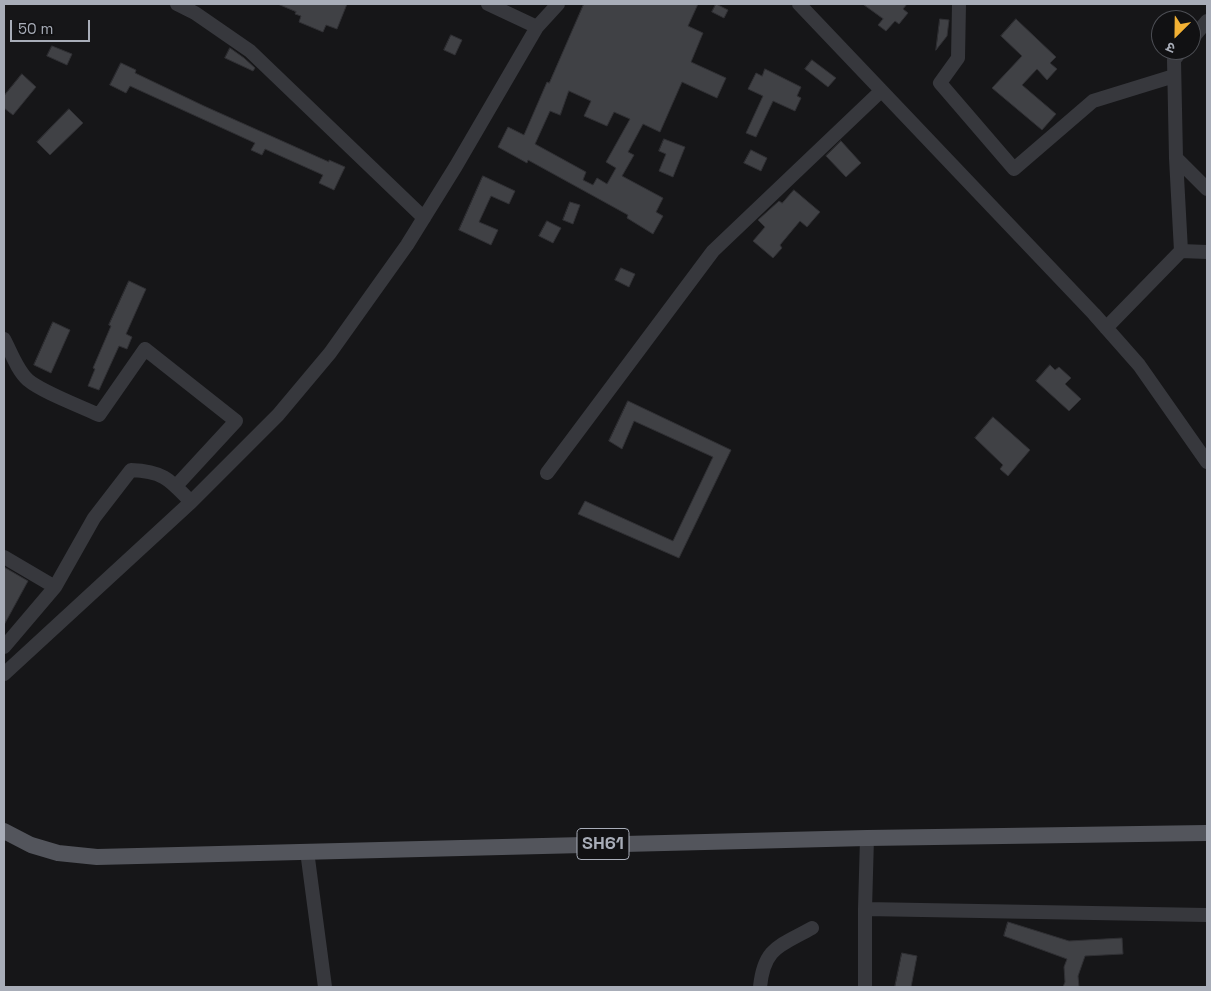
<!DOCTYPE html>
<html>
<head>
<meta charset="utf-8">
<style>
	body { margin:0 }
	#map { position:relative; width:1211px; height:991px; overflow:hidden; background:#161618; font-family:"Space Grotesk","Noto Sans Devanagari",sans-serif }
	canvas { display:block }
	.frame { position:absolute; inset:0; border:5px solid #a8adb8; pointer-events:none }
	.north { position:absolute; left:1151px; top:10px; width:50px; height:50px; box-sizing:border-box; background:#111113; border:1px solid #4d4f55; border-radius:50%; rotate:203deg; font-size:14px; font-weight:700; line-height:20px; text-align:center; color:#a8adb8 }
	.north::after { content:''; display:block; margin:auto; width:18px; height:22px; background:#f2b134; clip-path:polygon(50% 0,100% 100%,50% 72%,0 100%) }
	.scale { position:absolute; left:10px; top:20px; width:80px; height:22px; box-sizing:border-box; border:2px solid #a8adb8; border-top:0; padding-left:6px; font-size:15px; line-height:18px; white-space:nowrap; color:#a8adb8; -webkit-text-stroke:4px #111113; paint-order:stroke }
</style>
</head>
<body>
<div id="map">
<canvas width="1211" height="991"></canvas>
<div class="frame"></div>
<div class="north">उ</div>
<div class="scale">50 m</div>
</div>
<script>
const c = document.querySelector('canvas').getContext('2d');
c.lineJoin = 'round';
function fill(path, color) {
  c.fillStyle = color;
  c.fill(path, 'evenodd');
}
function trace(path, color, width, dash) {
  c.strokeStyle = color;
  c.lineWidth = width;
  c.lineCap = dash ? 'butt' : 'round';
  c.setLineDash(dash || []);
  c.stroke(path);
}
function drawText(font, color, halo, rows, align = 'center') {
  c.font = font + ' "Space Grotesk",sans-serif';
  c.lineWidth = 4;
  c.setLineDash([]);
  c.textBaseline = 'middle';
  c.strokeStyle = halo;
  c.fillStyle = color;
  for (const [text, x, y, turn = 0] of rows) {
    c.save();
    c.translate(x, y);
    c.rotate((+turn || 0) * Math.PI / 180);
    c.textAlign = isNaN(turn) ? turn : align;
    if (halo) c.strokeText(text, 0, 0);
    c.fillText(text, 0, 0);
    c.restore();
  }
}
const building = new Path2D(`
	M278 4H347L337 29 326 25 323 32 299 22 301 16 295 14 296 12Z
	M584 4H698L688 26 703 33 691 62 726 78 717 98 682 82 660 132 643 124 628 152 634 155 622 176 663 198 656 212 663 216 653 234 627 218 628 215 528 160 527 163 498 147 508 127 524 135 547 82 549 83ZM569 91 591 101 584 116 607 126 614 112 630 119 606 162 616 168 607 184 597 178 593 185 583 180 586 172 535 144 550 111 560 115Z
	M716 4 728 10 724 18 712 12Z
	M863 4H907L903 9 908 13 899 24 895 21 886 31 878 25 883 19Z
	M940 19 949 20 947 36 936 50Z
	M1016 19 1056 57 1050 63 1057 69 1047 80 1037 69 1022 85 1056 114 1042 130 992 88 1022 56 1001 36Z
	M451 35 462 40 455 55 444 50Z
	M52 46 72 54 67 65 47 56Z
	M230 48 244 58 255 68 253 71 225 58Z
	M812 60 836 78 828 87 805 69Z
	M121 63 136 70 135 73 204 106 329 162V160L345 167 334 190 319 183 323 175 265 149 262 155 251 150 255 143 130 86 126 93 110 85Z
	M765 69 801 87 797 96 801 98 795 111 773 101 756 137 746 133 763 96 748 89 756 73 762 76Z
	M22 74 36 87 13 115 4 108V96Z
	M69 109 83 123 50 155 37 142Z
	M664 139 685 147 673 177 659 171 666 154 659 151Z
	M841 141 861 163 846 177 826 156Z
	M751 150 767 158 761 171 744 163Z
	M483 176 515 191 509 204 491 196 479 222 498 230 491 245 459 230Z
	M794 190 820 212 807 227 800 221 780 245 782 248 773 258 753 241 765 227 758 220 779 201 782 203Z
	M570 202 580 205 573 224 563 220Z
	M547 221 561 228 553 243 539 236Z
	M621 268 635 274 629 287 615 280Z
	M129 281 146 289 126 334 132 337 127 349 119 346 99 390 88 386 95 369 93 368 111 326 109 325Z
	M53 322 70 330 51 373 34 365Z
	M1050 365 1055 370 1059 367 1071 378 1065 384 1081 399 1069 411 1036 381Z
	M628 401 731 450 679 558 578 514 585 501 673 541 713 457 634 421 622 449 609 441Z
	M993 417 1030 450 1008 476 1000 469 1003 465 975 438Z
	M4 567 28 581 4 625Z
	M1008 922 1069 941 1122 938 1123 954 1085 956 1078 976 1079 987H1063L1065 982 1064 967 1067 959 1004 936Z
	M902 953 917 956 911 987H895Z`);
fill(building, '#404145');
trace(building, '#303034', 1);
trace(new Path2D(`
	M177 4 195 13 250 51 424 218
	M488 4 537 27
	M799 4 1094 314 1139 365 1207 462
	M959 4 958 58 940 83 1014 169 1093 101 1174 76
	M1191 40 1207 21
	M1176 158 1207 189
	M1181 251 1207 252
	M1106 328 1181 251 1176 158 1174 60 1182 50
	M4 339C11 352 17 370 28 380 42 392 80 406 99 415L145 349 236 421 176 486
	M547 473 713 251 881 91
	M4 557 55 587 94 518 131 470C163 471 170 480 191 502
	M4 647 55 587
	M4 674 191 502 278 415 330 353 407 245 456 166 537 27 558 4
	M307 851 325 987
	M865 909 1207 915
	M760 987C764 947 780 946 812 928
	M865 987V909L867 838`), '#37383d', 14);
trace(new Path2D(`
	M4 831 31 845 58 853 97 857 867 838 1207 833`), '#53555c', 16);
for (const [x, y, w] of [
	[603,844,52]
]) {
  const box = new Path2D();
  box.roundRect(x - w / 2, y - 15.5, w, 31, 4);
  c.fillStyle = '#111113';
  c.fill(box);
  trace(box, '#a8adb8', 1);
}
drawText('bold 18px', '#a8adb8', null, [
	["SH61",603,844]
]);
</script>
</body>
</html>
